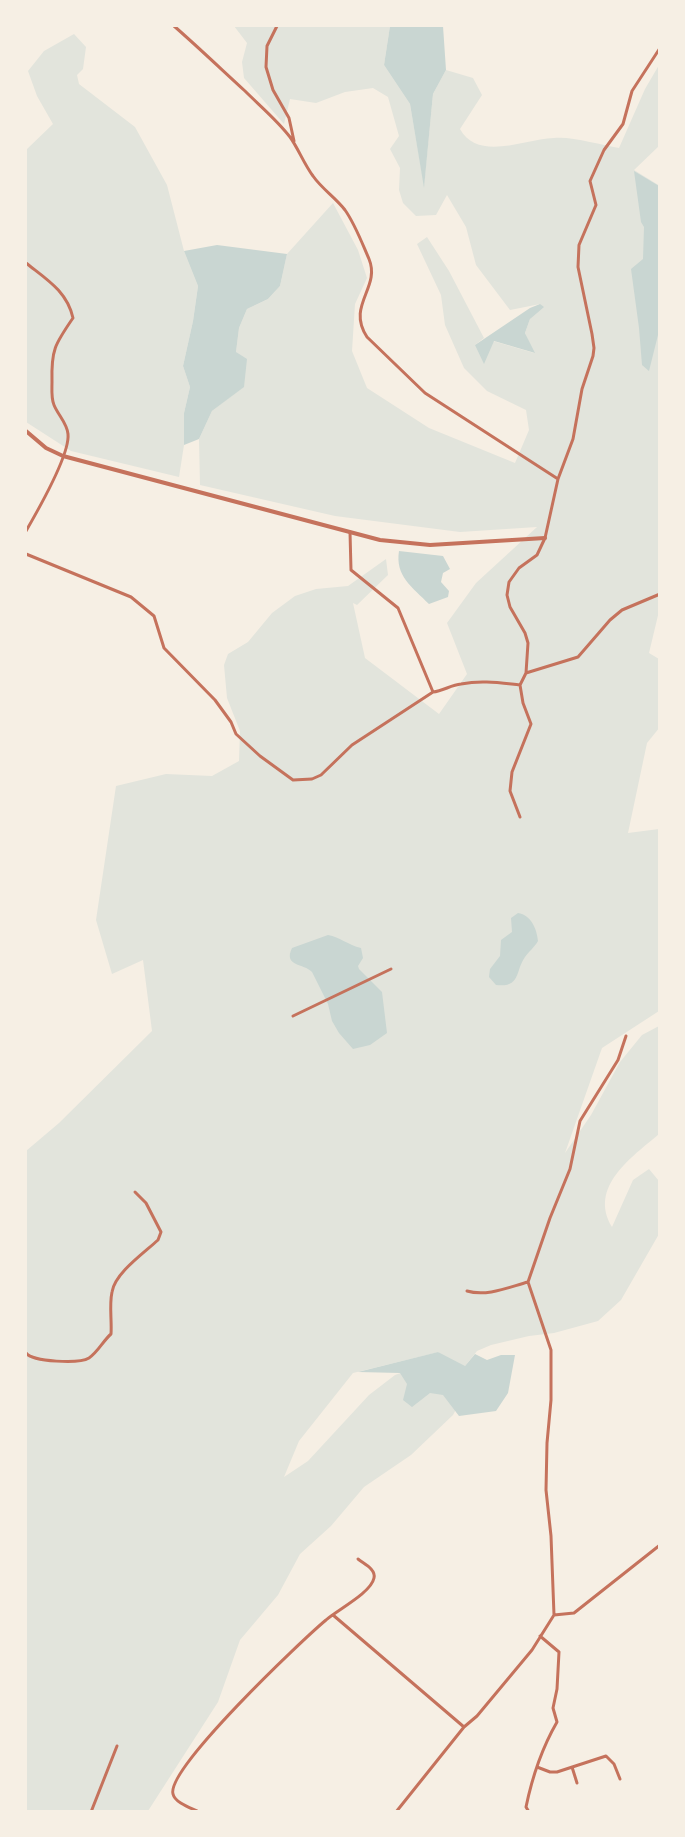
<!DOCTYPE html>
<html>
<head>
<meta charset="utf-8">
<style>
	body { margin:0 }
	#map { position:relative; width:685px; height:1837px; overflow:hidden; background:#f6efe4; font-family:"Alegreya Sans",sans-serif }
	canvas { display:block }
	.frame { position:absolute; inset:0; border:27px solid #f6efe4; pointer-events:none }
</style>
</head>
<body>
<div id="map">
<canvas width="685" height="1837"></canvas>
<div class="frame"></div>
</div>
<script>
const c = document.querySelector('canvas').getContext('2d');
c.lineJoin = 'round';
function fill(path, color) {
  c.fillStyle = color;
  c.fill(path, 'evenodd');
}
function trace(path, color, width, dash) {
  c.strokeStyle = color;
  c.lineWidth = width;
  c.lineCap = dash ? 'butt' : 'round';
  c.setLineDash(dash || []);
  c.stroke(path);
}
fill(new Path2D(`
	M234 26H390L384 65 410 104 424 185 433 94 446 70 473 78 482 95 460 129C478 162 525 139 554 138 571 136 601 145 619 148L645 89 659 65V146L634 170 660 186V607L649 653 659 659 660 727 647 743 628 833 659 829V1011L602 1048 565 1153 591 1115 620 1062 642 1035 659 1026V1134C632 1157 588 1187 612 1227L633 1180 649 1169 659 1181V1234L621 1300 598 1321 554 1333 529 1336 491 1345 477 1351 465 1366 467 1389 453 1415 411 1455 364 1487 331 1526 300 1554 278 1595 240 1640 218 1702 148 1811H26V1151L59 1123 152 1031 143 960 112 974 96 920 116 786 166 774 212 776 239 761 240 731 227 698 224 665 228 654 248 642 272 613 295 596 316 589 348 586 386 559 388 575 357 605 353 603 365 658 439 714 467 674 447 623 476 583 537 527 460 532 335 516 200 485 199 439 212 411 244 386 236 352 239 328 247 309 268 299 280 286 287 254 333 203 358 250 367 278 355 304 352 351 367 388 429 428 515 463 529 430 526 410 487 391 464 368 445 325 441 295 417 244 427 237 449 271 484 338 475 345 490 348 493 341 534 353 525 333 530 319 540 304 510 310 476 265 466 227 447 195 436 215 416 216 403 203 399 190 400 168 390 149 399 136 388 97 373 88 345 92 316 103 290 99 284 124 244 78 242 62 247 43ZM439 1352 434 1361 395 1375 369 1395 308 1461 284 1477 299 1441 353 1373Z
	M74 34 86 47 83 69 77 75 79 84 135 127 167 185 184 251 198 286 193 321 183 366 190 387 184 413V445L179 477 71 451 26 422V150L53 124 37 96 28 71 44 51Z`), '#e2e4dc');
fill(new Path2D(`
	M390 26H443L446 70 433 94 424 188 410 104 384 65Z
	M634 171 659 186 660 327 649 371 642 365 639 328 631 269 643 259 644 227 641 222Z
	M217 245 287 254 280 286 268 299 247 309 239 328 236 352 247 359 244 387 212 411 199 439 184 445V413L190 387 183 366 193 321 198 286 184 251Z
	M540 304 544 307 530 319 525 333 535 353 494 341 484 364 475 345 530 308Z
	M399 551 443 556 450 569 443 573 441 582 449 591 448 597 429 604C412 587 395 576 399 551Z
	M518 913C531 915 537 929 538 941 534 948 529 951 525 957 515 971 521 988 496 985L489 977 490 969 500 956 501 940 512 932 511 918Z
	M328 935C340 937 348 945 361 948L363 958 358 966 359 969 382 992 387 1033 370 1045 353 1049 339 1033 332 1021 328 1004 312 972C304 963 283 967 292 948Z
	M438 1352 465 1366 475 1354 487 1360 501 1355H515L508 1393 496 1411 459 1416 443 1395 430 1393 412 1407 403 1400 407 1384 400 1373 358 1372Z`), '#c9d6d2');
trace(new Path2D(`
	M174 26C198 47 221 69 245 91 260 106 277 120 290 137 298 148 304 164 313 176 322 189 336 198 345 210 355 224 362 243 369 259 381 288 346 305 367 337L425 393 558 479
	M277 26 267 46 266 67 273 90 289 118 294 141
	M26 263C46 279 67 291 73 318 55 344 51 350 52 382 52 389 51 398 54 405 58 415 67 423 68 434 70 454 37 512 26 531
	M350 532 351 570 398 608 433 692
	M26 554 131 597 154 616 164 648 215 700 231 722 236 734 260 756 293 780 312 779 321 775 352 745 433 692C443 691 451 685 461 684 482 680 500 683 520 685
	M526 673 578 657 610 620 622 610 660 594
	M520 817 510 791 512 772 531 724 523 703 520 685 526 673 528 643 525 633 510 607 507 595 509 582 519 568 537 555 545 538 558 479 573 439 582 389 593 356 594 348 592 334 578 267 579 245 596 205 590 181 604 150 623 124 632 91 660 48
	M293 1016 391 969
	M467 1291C487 1297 509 1287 528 1282
	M26 1353C33 1362 79 1364 89 1358 98 1352 103 1341 111 1334 112 1320 109 1306 112 1292 115 1273 144 1253 158 1240L161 1232 146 1203 135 1192
	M333 1615 464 1727
	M554 1615 574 1613 660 1545
	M537 1767 550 1772H557L606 1756 614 1764 620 1779
	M572 1767 577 1783
	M91 1812 117 1746
	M199 1812C191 1808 175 1803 173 1794 166 1769 302 1640 326 1620 337 1610 371 1593 374 1578 376 1569 364 1564 358 1559
	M396 1812 464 1727 477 1716 532 1650 554 1615 551 1536 546 1490 547 1443 551 1400V1350L528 1282 550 1218 570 1169 580 1121 618 1060 626 1036
	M529 1812 526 1807C532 1778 542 1748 557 1722L553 1708 557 1689 559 1652 540 1636`), '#c5725c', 3);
trace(new Path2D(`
	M26 431 46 448 63 456 380 540 430 545 545 538`), '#c5725c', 4);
</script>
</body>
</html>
